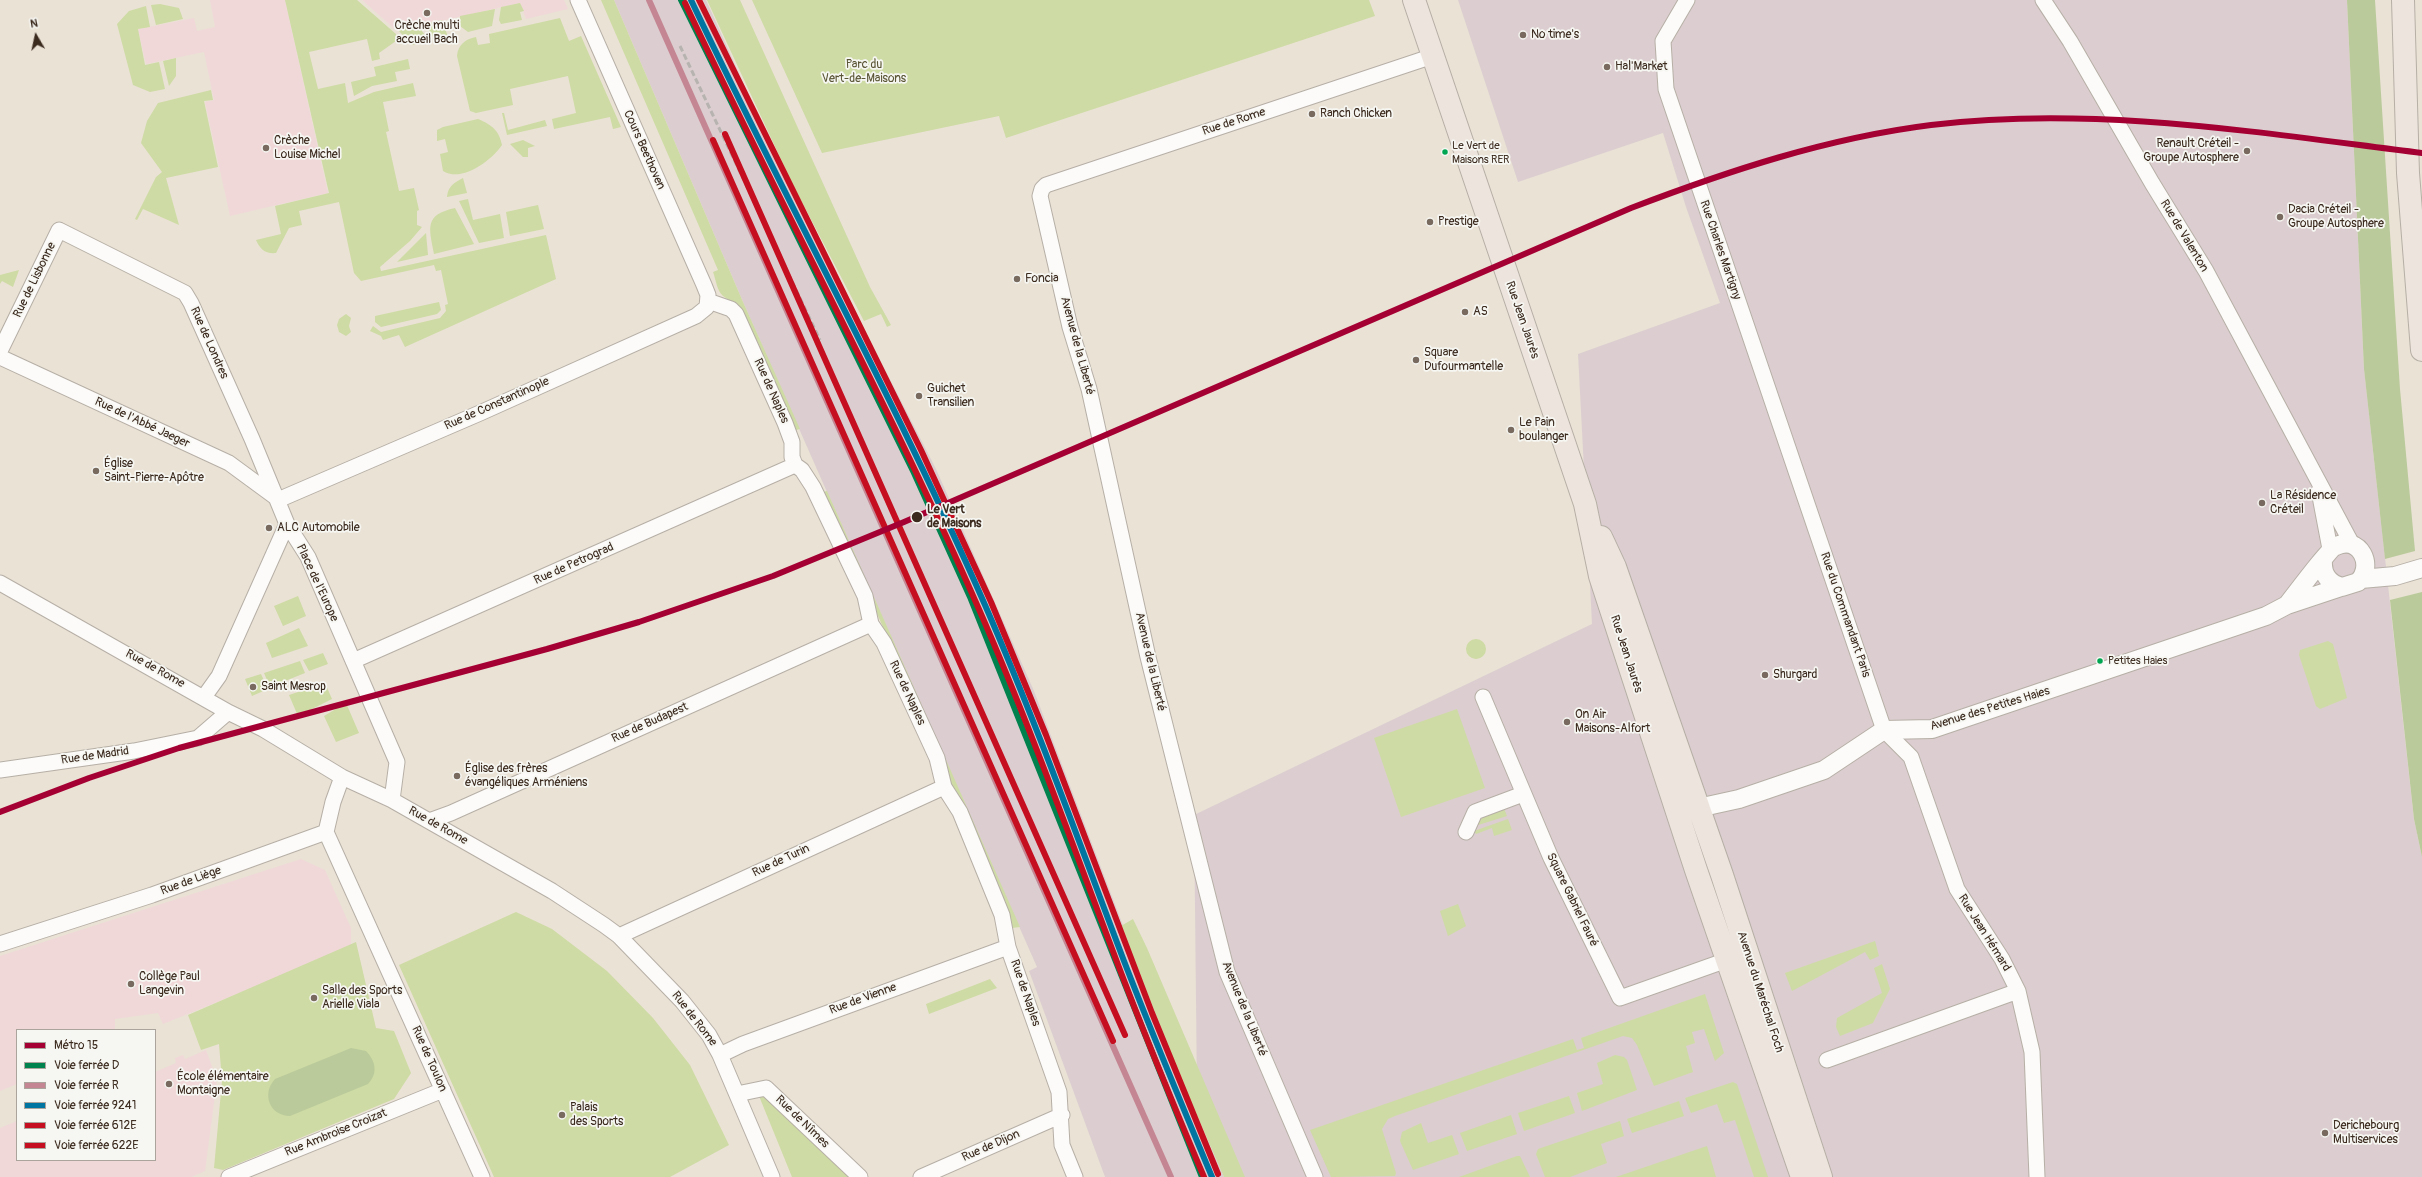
<!DOCTYPE html>
<html>
<head>
<meta charset="utf-8">
<style>
	body { margin:0 }
	#map { position:relative; width:2422px; height:1177px; overflow:hidden; background:#eae2d5; font-family:Pangolin,sans-serif }
	canvas { display:block }
	.legend { position:absolute; left:16px; top:1029px; width:140px; height:132px; box-sizing:border-box; background:#f6f6f2; border:1px solid #aba49d; margin:0; padding:5px 7px; list-style:none; font-size:12px; color:#3b2a1e }
	.legend li { display:flex; align-items:center; gap:8px; height:20px }
	.legend b { width:20px; border:1px solid #aba49d }
	.north { position:absolute; left:16px; top:16px; width:40px; height:40px; -webkit-text-stroke:3px #f6f6f2; paint-order:stroke; rotate:351deg; font-size:11px; font-weight:700; line-height:16px; text-align:center; color:#3b2a1e }
	.north::after { content:''; display:block; margin:auto; width:14px; height:18px; background:#3b2a1e; clip-path:polygon(50% 0,100% 100%,50% 72%,0 100%) }
</style>
</head>
<body>
<div id="map">
<canvas width="2422" height="1177"></canvas>
<ul class="legend">
<li><b style="height:5px;background:#a50034"></b>Métro 15</li>
<li><b style="height:5px;background:#00824e"></b>Voie ferrée D</li>
<li><b style="height:5px;background:#c58693"></b>Voie ferrée R</li>
<li><b style="height:5px;background:#0075a1"></b>Voie ferrée 9241</li>
<li><b style="height:5px;background:#c50e1f"></b>Voie ferrée 612E</li>
<li><b style="height:5px;background:#c50e1f"></b>Voie ferrée 622E</li>
</ul>
<div class="north">N</div>
</div>
<script>
const c = document.querySelector('canvas').getContext('2d');
c.lineJoin = 'round';
function fill(path, color) {
  c.fillStyle = color;
  c.fill(path, 'evenodd');
}
function trace(path, color, width, dash) {
  c.strokeStyle = color;
  c.lineWidth = width;
  c.lineCap = dash ? 'butt' : 'round';
  c.setLineDash(dash || []);
  c.stroke(path);
}
function drawText(font, color, halo, rows, align = 'center') {
  c.font = font + ' Pangolin,sans-serif';
  c.lineWidth = 3.5;
  c.setLineDash([]);
  c.textBaseline = 'middle';
  c.strokeStyle = halo;
  c.fillStyle = color;
  for (const [text, x, y, turn = 0] of rows) {
    c.save();
    c.translate(x, y);
    c.rotate((+turn || 0) * Math.PI / 180);
    c.textAlign = isNaN(turn) ? turn : align;
    if (halo) c.strokeText(text, 0, 0);
    c.fillText(text, 0, 0);
    c.restore();
  }
}
fill(new Path2D(`
	M210 0H285L328 193 230 216 205 102 214 100 204 52 146 64 138 29 194 18 197 31 215 27Z
	M362 0H564L568 9 526 19 520 3 397 31Z
	M301 859 325 870 351 928V948L163 1024 158 1013 115 1019V1030H17V1084L0 1091V956Z
	M206 1050 217 1080 205 1171 191 1177H0V1128L17 1121V1160H155V1072L176 1063 175 1058 183 1055 185 1059Z`), '#f0d8d9');
fill(new Path2D(`
	M614 0H706L782 169 936 469 1034 691 1184 1086 1224 1177H1105L1029 971 1037 967 743 302Z
	M1458 0H2347L2364 369 2414 819 2422 857V1177H1228L1197 1095 1194 815 1592 624 1578 354 1720 303 1686 207 1663 133 1518 182Z`), '#dcced0');
fill(new Path2D(`
	M285 0H357L396 34V41L379 53 380 59 372 61 367 39 309 52 318 89 345 83 348 103 374 92 413 83 416 96 383 102 389 131 386 132 399 191 414 188 419 210 417 211V225L422 227 410 241 380 267 381 271 546 235 556 279 405 347 399 335 383 340 381 336 370 331 373 326 381 332 440 318 446 311 445 305 448 304 441 270 436 271 434 265 361 281 354 273 339 202 299 211 302 225 289 228 276 253C265 254 260 249 256 240L281 234 275 206 329 193Z
	M601 0H614L743 302 800 429 796 430 743 312C737 303 731 302 723 296 717 291 716 280 713 272L718 270Z
	M707 0H740L870 287 891 325 887 327 881 314 864 321 791 181Z
	M752 0H1369L1375 16 1006 138 999 116 822 153Z
	M520 3 524 11 520 12 522 20 501 24 499 20 501 7Z
	M160 4 179 8 183 19 156 25 151 5Z
	M146 6 150 27 138 29 145 65 159 62 165 89 150 92 133 85 117 24 129 11Z
	M495 9 492 26 468 32 460 26V16Z
	M560 18 569 41 581 36 621 127 613 129 610 117 554 129 552 119 576 113 568 76 510 89 513 105 476 113 470 111 457 56C458 45 465 39 476 37L478 45 490 43 489 34Z
	M442 20 448 37 435 40 425 24Z
	M418 26 425 35 426 42 412 45 398 30Z
	M176 58V76L169 86 163 61Z
	M408 59 410 69 395 72 397 81 372 86 354 96 351 82 376 76 374 67Z
	M211 90 213 100 204 101 218 167 166 178 179 225 143 209 137 220 135 219 156 177 162 172 141 143 147 121 158 103Z
	M502 113H504L508 130 545 120 547 126 507 135Z
	M478 119C492 125 499 130 502 145 492 160 462 183 443 171L440 154 448 152 445 139 437 141V130L443 127Z
	M523 140 535 146 528 148V157H523L510 144Z
	M463 178 467 193 447 197C448 186 454 183 463 178Z
	M468 199 473 220 500 214 504 238 479 243 459 201Z
	M538 205 544 229 510 236 506 212Z
	M455 208 474 244 434 254C429 227 424 215 455 208Z
	M426 233 428 255 397 262Z
	M19 270 13 287 2 281 0 284V275Z
	M439 302 441 310 437 314 381 327 375 322V316Z
	M346 314 351 318 349 326 351 332 346 336 339 332 337 325 339 319Z
	M827 491 1020 927 1012 928 947 781V771L823 492Z
	M298 596 306 616 283 626 274 606Z
	M299 628 308 646 272 658 266 643Z
	M1466 649a10 10 0 1 1 20 0a10 10 0 1 1-20 0Z
	M2328 641 2333 644 2347 698 2320 709 2316 706 2299 655 2300 650Z
	M323 653 328 664 309 671 303 660Z
	M300 661 305 673 270 687 264 673Z
	M261 674 268 689 252 696 245 679Z
	M325 683 332 699 298 716 289 695Z
	M346 703 359 733 336 742 324 716Z
	M1457 709 1485 788 1401 817 1374 738Z
	M1503 806 1507 816 1475 826 1485 815Z
	M1508 819 1512 830 1494 836 1492 828 1476 834 1474 831Z
	M1458 904 1466 926 1448 936 1440 911Z
	M516 912 552 929 607 971 653 1018 690 1065 729 1145 670 1177H494L399 965Z
	M1133 919 1147 948 1245 1177H1224L1184 1086 1121 926Z
	M1875 941 1879 956 1870 960 1865 952 1792 991 1785 973Z
	M356 942 376 1028 394 1031 411 1073 394 1099 223 1170 214 1168 222 1081 219 1044 201 1050 188 1015Z
	M1882 964 1890 989 1873 1023 1840 1036 1836 1027 1837 1018 1882 993 1874 968Z
	M990 979 997 988 929 1014 926 1004Z
	M1705 994 1724 1053 1715 1061 1704 1029 1692 1032 1695 1043 1686 1046 1693 1072 1654 1086 1637 1045 1632 1038 1623 1036 1395 1116 1388 1119 1382 1129 1396 1173 1395 1176 1331 1177 1310 1130 1573 1039 1577 1050 1584 1048 1581 1038Z
	M1615 1055 1624 1057 1627 1060 1637 1090 1582 1111 1577 1093 1603 1084 1597 1063Z
	M1733 1082 1737 1084 1768 1177H1754L1735 1120 1724 1123 1717 1104 1691 1113 1685 1098Z
	M764 1094 853 1177H792L759 1096Z
	M1569 1096 1575 1113 1524 1131 1518 1113Z
	M1679 1101 1684 1116 1632 1133 1627 1119Z
	M1511 1115 1517 1134 1467 1151 1460 1133Z
	M1620 1121 1624 1136 1601 1144 1607 1163 1570 1177H1545L1536 1154 1538 1149Z
	M1421 1123 1428 1143 1452 1135 1459 1154 1413 1170 1400 1141 1402 1132Z
	M1707 1146 1716 1177H1616Z
	M1520 1156 1530 1177H1459L1517 1156Z`), '#cedba4');
fill(new Path2D(`
	M2347 0H2375L2400 389 2415 551 2385 559 2364 369Z
	M2422 592V857L2414 819 2390 600Z
	M351 1048 366 1051C376 1061 378 1074 368 1084L290 1116C270 1116 261 1094 275 1079Z`), '#baca9b');
const minor = new Path2D(`
	M1687 0 1663 41 1666 89 1884 730 1911 757 1957 889 2002 959 2018 991 2032 1052 2037 1177
	M2043 0 2070 41 2152 183 2206 271 2353 546
	M708 301 731 309 736 314 785 423 792 442V457L795 465 802 470 813 487 865 596 871 624 884 643 937 758 944 787 960 812 1002 915 1008 947 1059 1092 1062 1145 1075 1177
	M0 351 59 230 185 293 191 303 252 439 287 524
	M0 357 229 463 278 499
	M2319 491 2330 549
	M278 500 480 413 696 316 707 307 708 295 704 285 578 0
	M0 583 228 712 263 729 342 777 392 800 552 891 604 925 619 936 682 1001 709 1035 720 1055 772 1177
	M353 661 795 465
	M204 697 219 676 287 524 308 557 397 762 392 800
	M1483 697 1551 858 1620 998 1727 960
	M0 770 134 751 198 738 228 712
	M429 821 451 813 871 624
	M326 832 482 1177
	M326 832 333 802 342 777
	M1466 832 1475 812 1523 794
	M619 936 944 787
	M0 944 152 895 326 832
	M720 1055 743 1044 1008 947
	M1827 1060 2018 991
	M737 1094 766 1088 860 1177
	M229 1177 443 1090
	M921 1177 1062 1115
	M1315 1177 1227 972 1148 657 1089 389 1070 327 1040 196 1042 189 1046 185 1433 56`);
const tertiary = new Path2D(`
	M2361 579 2395 576 2422 568
	M2287 605C2295 595 2330 548 2336 546 2360 535 2375 566 2358 582L2342 587C2329 584 2322 574 2323 561
	M1698 808 1739 799 1824 770 1884 730 1932 729 2266 616 2287 605 2341 587`);
const primary = new Path2D(`
	M1414 0 1585 504 1600 576 1696 870 1802 1177
	M1601 537 1615 567 1722 875 1821 1177`);
const motorway = new Path2D(`
	M2403 0 2408 173 2422 350`);
trace(minor, '#b6afa6', 17);
trace(tertiary, '#b6afa6', 20);
trace(primary, '#b6afa6', 24);
trace(motorway, '#b6afa6', 24);
trace(minor, '#fcfbf9', 15);
trace(tertiary, '#fcfbf9', 18);
trace(primary, '#ede5dd', 22);
trace(motorway, '#ede5dd', 22);
trace(new Path2D(`
	M680 46 820 340`), '#b6b3b0', 3, [6, 3]);
trace(new Path2D(`
	M681 0 914 473 970 597 1202 1177`), '#00824e', 6);
trace(new Path2D(`
	M649 0 1171 1177`), '#c58693', 6);
trace(new Path2D(`
	M691 0C787 203 895 400 985 605 1036 722 1079 842 1124 961 1152 1034 1182 1105 1212 1177`), '#0075a1', 6);
trace(new Path2D(`
	M685 3C780 205 888 402 978 607 1029 723 1072 843 1117 962 1144 1034 1174 1106 1204 1177
	M713 140 1113 1041`), '#c50e1f', 6);
trace(new Path2D(`
	M699 0 921 450 991 602 1046 735 1152 1013 1218 1174
	M725 134 1125 1035`), '#c50e1f', 6);
trace(new Path2D(`
	M0 812 89 778 179 748 547 649 639 622 773 576 904 522 1631 208C1728 171 1827 138 1931 125 2094 105 2260 133 2422 153`), '#a50034', 6);
for (const [x, y, r, color] of [
	[427,13,4,"#786a5e"],
	[1523,35,4,"#786a5e"],
	[1607,67,4,"#786a5e"],
	[1312,114,4,"#786a5e"],
	[266,148,4,"#786a5e"],
	[2247,151,4,"#786a5e"],
	[1445,152,3.5,"#00a651"],
	[2280,217,4,"#786a5e"],
	[1430,222,4,"#786a5e"],
	[1017,279,4,"#786a5e"],
	[1465,312,4,"#786a5e"],
	[1416,360,4,"#786a5e"],
	[919,396,4,"#786a5e"],
	[1511,430,4,"#786a5e"],
	[96,471,4,"#786a5e"],
	[2262,503,4,"#786a5e"],
	[917,517,6,"#3b2a1e"],
	[269,528,4,"#786a5e"],
	[2100,661,3.5,"#00a651"],
	[1765,675,4,"#786a5e"],
	[253,687,4,"#786a5e"],
	[1567,722,4,"#786a5e"],
	[457,776,4,"#786a5e"],
	[131,984,4,"#786a5e"],
	[314,998,4,"#786a5e"],
	[169,1084,4,"#786a5e"],
	[562,1115,4,"#786a5e"],
	[2325,1133,4,"#786a5e"]
]) {
  const dot = new Path2D();
  dot.arc(x, y, r, 0, 2 * Math.PI);
  c.fillStyle = color;
  c.fill(dot);
  trace(dot, '#f6f6f2', 1.5);
}
drawText('11px', '#3b2a1e', '#f6f6f2', [
	["Le Vert de",1452,146],
	["Maisons RER",1452,160],
	["Petites Haies",2108,661]
], 'left');
drawText('12px', '#3b2a1e', '#f6f6f2', [
	["Crèche multi",427,26,"center"],
	["accueil Bach",427,40,"center"],
	["No time's",1531,35],
	["Hal'Market",1615,67],
	["Ranch Chicken",1320,114],
	["Crèche",274,141],
	["Louise Michel",274,155],
	["Renault Créteil -",2239,144,"right"],
	["Groupe Autosphere",2239,158,"right"],
	["Dacia Créteil -",2288,210],
	["Groupe Autosphere",2288,224],
	["Prestige",1438,222],
	["Foncia",1025,279],
	["AS",1473,312],
	["Square",1424,353],
	["Dufourmantelle",1424,367],
	["Guichet",927,389],
	["Transilien",927,403],
	["Le Pain",1519,423],
	["boulanger",1519,437],
	["Église",104,464],
	["Saint-Pierre-Apôtre",104,478],
	["La Résidence",2270,496],
	["Créteil",2270,510],
	["ALC Automobile",277,528],
	["Shurgard",1773,675],
	["Saint Mesrop",261,687],
	["On Air",1575,715],
	["Maisons-Alfort",1575,729],
	["Église des frères",465,769],
	["évangéliques Arméniens",465,783],
	["Collège Paul",139,977],
	["Langevin",139,991],
	["Salle des Sports",322,991],
	["Arielle Viala",322,1005],
	["École élémentaire",177,1077],
	["Montaigne",177,1091],
	["Palais",570,1108],
	["des Sports",570,1122],
	["Derichebourg",2333,1126],
	["Multiservices",2333,1140]
], 'left');
drawText('12px', '#5a5535', '#f6f6f2', [
	["Parc du",864,65],
	["Vert-de-Maisons",864,79]
]);
drawText('12px', '#3b2a1e', '#f6f6f2', [
	["Rue de Rome",1234,122,-18],
	["Cours Beethoven",644,150,66],
	["Rue de Valenton",2184,236,59],
	["Rue Charles Martigny",1720,250,71],
	["Rue de Lisbonne",35,280,-64],
	["Rue Jean Jaurès",1522,320,71],
	["Rue de Londres",209,343,66],
	["Avenue de la Liberté",1077,346,75],
	["Rue de Naples",771,391,66],
	["Rue de Constantinople",497,404,-24],
	["Rue de l'Abbé Jaeger",142,423,25],
	["Rue de Petrograd",574,564,-24],
	["Place de l'Europe",317,583,65],
	["Rue du Commandant Paris",1845,615,71],
	["Rue Jean Jaurès",1626,654,72],
	["Avenue de la Liberté",1150,662,77],
	["Rue de Rome",155,669,29],
	["Rue de Naples",907,693,65],
	["Avenue des Petites Haies",1990,709,-17],
	["Rue de Budapest",650,723,-24],
	["Rue de Madrid",95,756,-8],
	["Rue de Rome",438,826,29],
	["Rue de Turin",781,861,-25],
	["Rue de Liège",191,881,-20],
	["Square Gabriel Fauré",1572,900,64],
	["Rue Jean Hémard",1984,933,58],
	["Avenue du Maréchal Foch",1760,992,72],
	["Rue de Naples",1025,993,71],
	["Rue de Vienne",863,999,-20],
	["Avenue de la Liberté",1244,1009,68],
	["Rue de Rome",694,1019,52],
	["Rue de Toulon",429,1059,66],
	["Rue de Nîmes",802,1122,44],
	["Rue Ambroise Croizat",336,1133,-22],
	["Rue de Dijon",991,1146,-24]
]);
drawText('bold 12px', '#3b2a1e', '#f6f6f2', [
	["Le Vert",927,510],
	["de Maisons",927,524]
], 'left');
</script>
</body>
</html>
